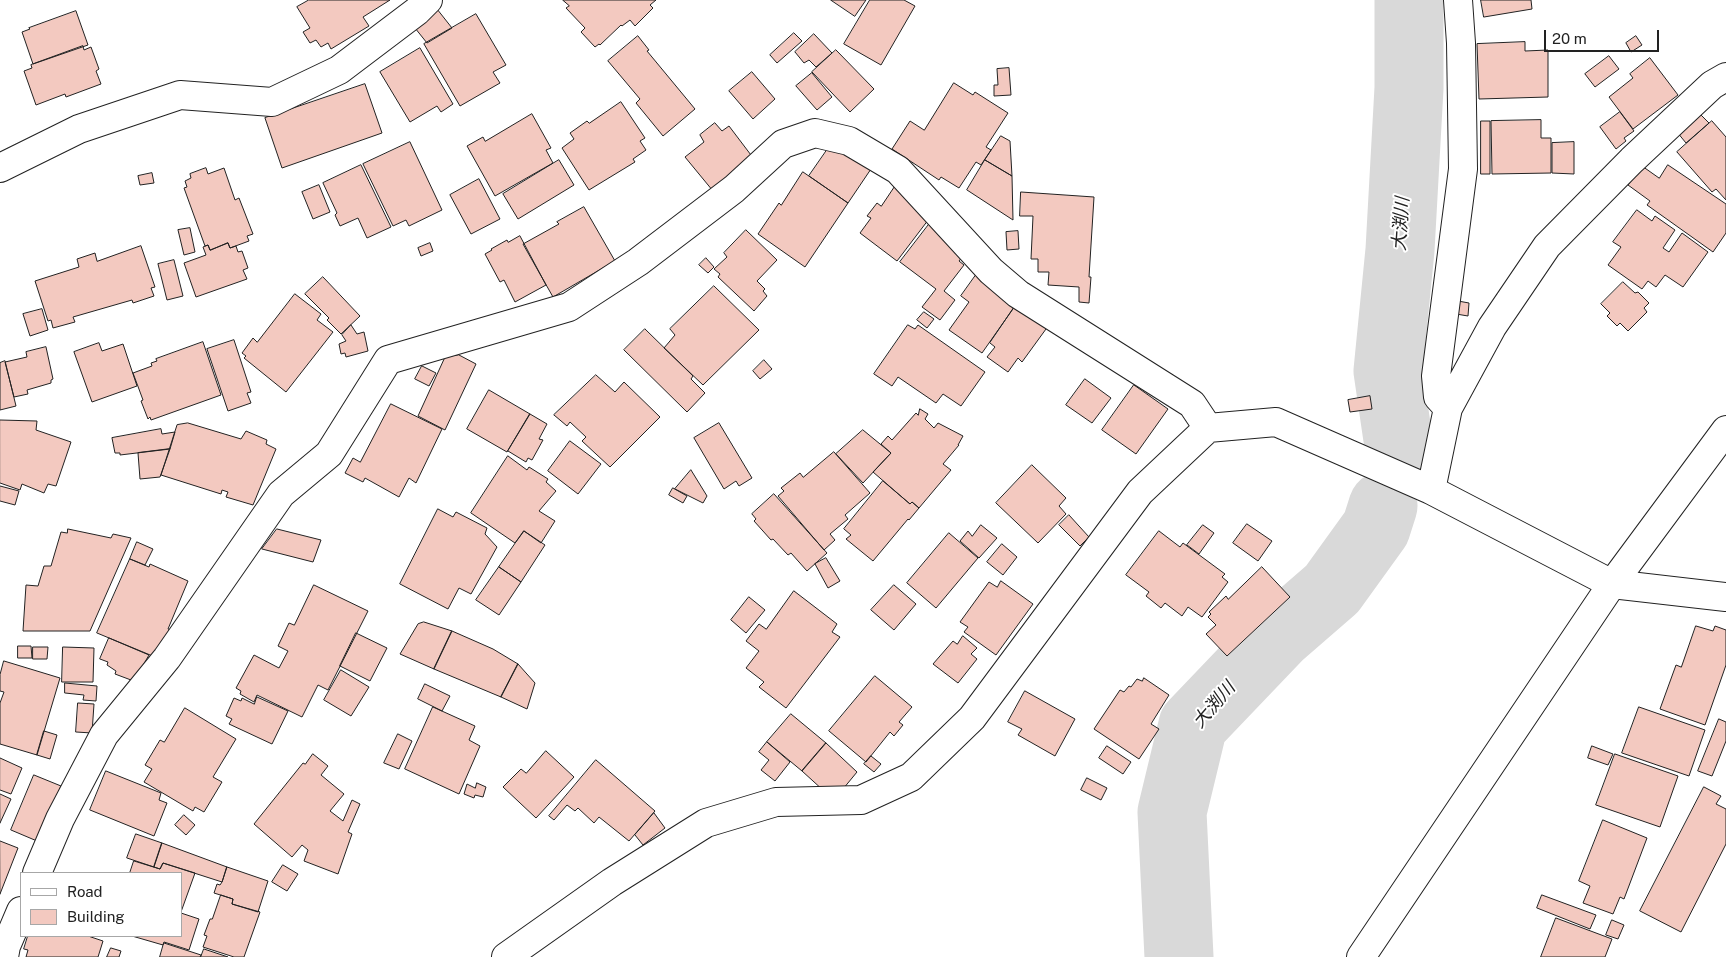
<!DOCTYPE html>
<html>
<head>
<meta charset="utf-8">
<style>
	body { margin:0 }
	#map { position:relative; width:1726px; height:957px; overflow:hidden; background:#fff; font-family:"Public Sans",sans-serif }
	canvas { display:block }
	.legend { position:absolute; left:20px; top:872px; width:162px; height:65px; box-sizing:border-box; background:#fff; border:1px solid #a7a7a7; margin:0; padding:6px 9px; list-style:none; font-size:15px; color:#222 }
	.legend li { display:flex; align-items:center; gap:10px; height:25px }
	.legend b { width:25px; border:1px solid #a7a7a7 }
	.scale { position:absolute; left:1544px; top:30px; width:115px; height:22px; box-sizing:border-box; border:2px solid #222; border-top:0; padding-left:6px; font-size:15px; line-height:18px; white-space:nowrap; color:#222; -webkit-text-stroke:4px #fff; paint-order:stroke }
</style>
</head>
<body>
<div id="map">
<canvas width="1726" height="957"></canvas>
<ul class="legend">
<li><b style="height:6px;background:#fff"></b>Road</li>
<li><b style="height:14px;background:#f3c9c0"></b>Building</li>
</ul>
<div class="scale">20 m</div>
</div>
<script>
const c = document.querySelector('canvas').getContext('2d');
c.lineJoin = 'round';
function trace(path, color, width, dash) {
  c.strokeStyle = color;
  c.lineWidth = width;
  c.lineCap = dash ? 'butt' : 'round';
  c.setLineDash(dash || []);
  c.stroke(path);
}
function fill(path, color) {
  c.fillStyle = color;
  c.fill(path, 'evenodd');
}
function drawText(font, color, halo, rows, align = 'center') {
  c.font = font + ' "Public Sans","Noto Sans JP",sans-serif';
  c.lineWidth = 4;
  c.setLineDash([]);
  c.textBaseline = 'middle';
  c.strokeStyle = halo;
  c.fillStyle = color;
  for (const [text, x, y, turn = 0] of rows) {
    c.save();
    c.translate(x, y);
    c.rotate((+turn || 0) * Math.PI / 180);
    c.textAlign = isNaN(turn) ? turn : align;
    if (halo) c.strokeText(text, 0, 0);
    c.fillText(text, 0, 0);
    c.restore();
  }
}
trace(new Path2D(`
	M1399 446 1388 371 1400 250 1409 88V0
	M1179 957 1172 812 1193 725 1279 635 1332 589 1376 528 1383 506`), '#d9d9d9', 69);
const building = new Path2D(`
	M309 0H390L363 17 369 26 331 49 328 43 321 47 316 40 310 43 303 32 310 28 297 7Z
	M563 0H656L650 5 653 8 635 26 630 20 622 26 621 25 600 45 599 44 595 47 581 32 585 28 566 8 569 6Z
	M831 0H866L855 16Z
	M870 0H904L915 6 881 65 844 44Z
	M1481 0H1531L1532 9 1484 17Z
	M437 9 452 28 427 43 415 28Z
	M76 11 88 45 33 64 22 32 30 29 29 28Z
	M476 14 506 65 493 72 500 83 460 106 424 44Z
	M794 33 802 41 777 63 770 55Z
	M814 34 832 53 816 67 809 60 804 63 795 52Z
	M638 36 649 50 647 51 695 109 663 136 636 103 640 99 608 61Z
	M1636 36 1642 45 1631 52 1626 43Z
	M1525 42V51L1548 50V97L1479 99 1477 44Z
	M83 46 84 50 91 47 99 69 96 71 101 84 66 97 65 94 36 105 24 71 32 68 31 65Z
	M420 48 453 104 441 112 437 106 410 122 380 72Z
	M836 50 874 89 850 112 812 72Z
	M1609 56 1619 69 1595 87 1585 74Z
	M1650 58 1678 95 1633 129 1609 97 1633 78 1630 74Z
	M1009 68 1011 95 994 96V85H998L997 69Z
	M752 72 775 99 753 119 729 91Z
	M812 73 832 97 817 110 796 86Z
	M954 83 973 95 975 92 1008 113 986 147 991 150 981 165 976 162 959 188 941 177 939 180 892 149 910 121 924 130Z
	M365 84 382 133 282 168 265 118Z
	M621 102 645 138 640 141 646 150 633 159 635 162 589 190 562 148 574 139 570 133 587 121 589 123Z
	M1620 112 1634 131 1624 138 1626 141 1616 149 1600 127Z
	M1699 113 1709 123 1686 143 1677 132Z
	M532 114 551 148 546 150 553 163 495 196 467 146 483 137 485 141Z
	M1541 120V138H1551V173L1492 174 1491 121Z
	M1481 121H1490V174H1481Z
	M1712 121 1726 137V200L1716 189 1712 192 1677 152Z
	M715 123 722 131 729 126 754 159 713 191 685 157 704 142 700 135Z
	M1001 136 1010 141 1012 176 985 160Z
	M834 140 873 166 848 203 809 176Z
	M410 142 442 210 409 226 406 220 393 226 363 164Z
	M1574 142V174L1552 173V143Z
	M559 160 574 185 518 219 503 194Z
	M985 160 1012 176 1013 220 967 190Z
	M361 165 391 227 367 238 358 218 340 226 335 215 337 213 323 183Z
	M1668 165 1726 204V233L1713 252 1647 205 1650 201 1628 185 1642 166 1659 178Z
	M206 168 208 174 224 168 235 200 239 198 253 234 247 236 249 241 230 248 228 243 210 250 208 245 205 246 184 188 187 187 185 181 191 178 190 174Z
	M803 172 848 203 805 267 758 234 779 203 781 205Z
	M152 173 154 183 140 185 138 176Z
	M479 179 500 219 471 234 450 195Z
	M898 182 935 211 897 261 860 233 871 218 867 216 877 203 881 206Z
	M319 185 330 212 313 219 302 192Z
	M1021 192 1094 197 1089 277H1091L1089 303 1079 302V287L1048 285 1049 272H1038V259H1031L1033 216H1020Z
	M584 207 615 261 553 297 523 244 559 224 557 222Z
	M1637 210 1652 221 1655 216 1675 230 1663 248 1669 252 1682 233 1708 252 1683 287 1665 275 1656 287 1648 281 1642 289 1608 265 1621 247 1613 242Z
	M937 214 969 248 959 261 964 265 944 291 955 300 940 320 922 307 936 289 900 262Z
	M190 228 195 252 184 255 178 230Z
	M746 230 777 260 757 281 765 289 763 291 767 296 754 311 718 277 720 274 714 269 727 257 724 253Z
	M1018 231 1019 249 1007 250 1006 232Z
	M520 236 546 285 515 302 504 280 500 282 485 254 492 250 491 249 507 240 508 242Z
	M228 243 230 248 236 246 238 252 242 251 248 268 243 270 247 279 196 297 184 263 206 255 203 247 208 245 210 250Z
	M430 243 433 251 421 256 418 248Z
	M141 246 155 287 151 288 154 296 133 303 132 300 73 317 75 322 53 328 51 320 48 321 35 281 79 267 77 259 95 253 97 261Z
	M706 258 714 267 708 273 699 265Z
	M174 260 183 296 167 300 158 264Z
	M981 268 1022 296 982 353 949 330 969 302 961 296Z
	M323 277 360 316 341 334 327 320 329 318 305 294Z
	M1623 282 1635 293 1638 292 1649 303 1644 308 1647 312 1628 331 1620 323 1617 326 1607 316 1610 313 1601 304Z
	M714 286 759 330 703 385 664 348 675 335 670 329Z
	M295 294 321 314 317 320 333 332 286 392 244 358 246 356 242 353 253 338 257 342Z
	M1022 296 1054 318 1022 362 1018 358 1008 372 987 357 995 347 990 343Z
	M1458 301 1469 303 1468 316 1456 314Z
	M42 309 48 330 30 336 23 314Z
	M924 312 934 319 927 328 917 320Z
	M351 325 357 334 364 332 368 351 346 357 345 353 341 354 339 344 346 341 342 335Z
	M908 325 915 329 918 325 985 372 961 406 943 394 936 403 898 377 892 386 874 374Z
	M645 329 693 376 691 379 705 393 687 412 624 350Z
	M234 340 251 392 247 393 251 403 228 411 207 349Z
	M203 342 221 395 151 420 150 417 148 419 141 401 143 400 133 373 152 366 151 363 157 361 156 359Z
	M99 343 102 351 123 344 137 386 92 402 74 352Z
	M46 347 53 379 51 380V383L27 390 28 394 14 397 5 362 27 357 26 352Z
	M459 355 476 364 445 430 418 416 445 357Z
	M764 360 772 369 760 379 753 371Z
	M5 361 16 406 0 410V363Z
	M422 366 436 373 429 386 415 379Z
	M596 375 615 392 624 382 660 417 610 467 582 441 586 437 570 422 567 426 554 415Z
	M1085 379 1111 398 1092 423 1066 405Z
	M1134 385 1168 409 1136 454 1102 430Z
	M489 390 530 414 507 452 467 429Z
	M1370 396 1372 409 1350 412 1348 400Z
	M391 404 442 429 416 483 409 478 399 497 365 478 363 482 345 473 353 458 360 462Z
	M920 409 928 414 925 419 934 428 938 423 963 436 958 445H959L943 464 951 470 919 508 912 502 910 504 873 472 891 453 881 444 888 436 892 440 916 413 918 415Z
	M530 414 547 424 539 439 543 440 532 460 528 458 526 462 508 451Z
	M0 420 37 421 36 430 71 442 56 486 48 484 44 493 22 484 20 490 0 483Z
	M188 423 241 439 246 431 267 440 266 444 276 449 253 505 226 497 228 492 222 490 221 494 161 475 177 425Z
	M719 423 752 478 739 486 736 481 724 489 694 438Z
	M161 429 162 434 175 432 170 449 120 455V453H115L112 438Z
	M863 430 891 453 863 483 836 454Z
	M570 441 601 464 578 494 548 471Z
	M170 449 160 477 140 479 138 453Z
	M834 452 870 493 845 515 848 519 830 534 835 540 824 550 778 496 784 491 781 488 800 473 803 477Z
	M508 456 527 470 529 467 548 479 546 482 556 491 539 511 555 521 541 543 524 531 515 543 471 513Z
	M1032 465 1066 498 1059 506 1066 514 1038 543 996 503Z
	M691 470 707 496 703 503 675 489Z
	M883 481 910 504 912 502 919 508 909 520 908 519 873 561 846 539 851 535 844 529Z
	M0 486 19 491 15 505 0 501Z
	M673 488 687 496 683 503 669 495Z
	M774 494 827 553 807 571 791 553 788 555 773 539 771 540 754 521 756 519 752 514Z
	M438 509 453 517 456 512 487 528 485 534 497 547 471 594 459 588 448 609 400 584Z
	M1069 515 1089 537 1080 546 1059 525Z
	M1247 524 1272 541 1258 561 1233 543Z
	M981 525 997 538 979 558 960 541 968 531 972 536Z
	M1203 525 1214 533 1199 554 1187 545Z
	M68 529 111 538 113 534 131 538 90 631H23L26 585 38 586 44 566H51L61 532 67 533Z
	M277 529 321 540 313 562 262 549Z
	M524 531 545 545 521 582 499 567Z
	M1159 531 1180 547 1183 543 1225 574 1222 577 1228 582 1202 617 1188 607 1182 616 1165 603 1161 608 1146 596 1149 592 1126 575Z
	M949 533 978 558 936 608 907 583Z
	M137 542 153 549 145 565 130 559Z
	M1002 544 1017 557 1003 575 987 562Z
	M826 558 840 581 828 588 815 564Z
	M130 559 149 567 150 564 188 581 168 629 176 632 155 657 97 633Z
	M499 567 521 582 499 615 476 600Z
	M1262 567 1290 597 1227 656 1206 634 1216 625 1208 617 1211 614 1209 612 1226 596 1228 599Z
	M1001 581 1033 604 996 655 964 632 968 627 960 622 989 582 997 587Z
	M314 585 368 611 328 690 318 685 302 717 257 695 254 702 240 694 241 691 236 688 254 655 279 668 288 651 278 646 289 623 294 625Z
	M894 585 916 604 894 630 871 610Z
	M794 591 837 624 832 632 840 637 786 708 759 687 764 682 746 668 759 651 746 641 759 624 766 629Z
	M749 597 765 610 746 633 731 620Z
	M424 622 452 631 434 669 400 654 418 624Z
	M1696 626 1713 631 1715 626 1726 630V665L1705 725 1660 709 1676 665 1681 667Z
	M452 631 493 649 518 664 501 697 434 669Z
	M356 633 387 648 370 681 340 666Z
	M963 636 977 648 971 654 977 659 958 683 933 664 953 641 957 644Z
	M109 638 149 655 138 674 131 680 115 674 116 671 107 665 108 662 100 659Z
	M18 646H31L32 658H18Z
	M33 647H48L47 659H33Z
	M63 647 94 648 93 682H62Z
	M4 661 60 678 37 755 0 744V703L4 692 0 691V675Z
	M518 664 535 683 527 709 501 697Z
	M341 670 369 687 351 716 324 700Z
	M875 676 912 707 899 722 903 725 894 736 890 732 866 762 829 731Z
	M1144 678 1169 695 1151 724 1159 729 1139 759 1094 729 1120 690 1124 692 1129 686 1131 687 1137 679 1142 681Z
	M65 683 97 686 96 701 83 700 84 695 65 693Z
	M425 684 450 696 442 711 418 699Z
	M1025 691 1075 719 1055 756 1018 735 1022 729 1008 722Z
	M257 697 288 711 272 744 229 724 232 719 226 716 234 698 241 701 242 698 254 704Z
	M78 703 94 704 92 733 76 732Z
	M433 707 475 726 469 740 480 746 459 794 405 769Z
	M1639 707 1705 730 1689 776 1622 753Z
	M185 708 236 739 213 777 222 782 204 812 195 807 193 811 144 782 152 769 145 765 160 740 164 742Z
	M791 714 826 743 802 771 767 742Z
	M1719 719 1726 722V741L1712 776 1698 771Z
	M44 731 57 735 50 759 37 755Z
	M398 734 412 741 399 769 384 763Z
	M767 742 790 762 775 781 761 770 769 760 759 752Z
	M826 743 857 772 843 789 824 791 802 771Z
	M1107 746 1131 762 1123 774 1099 758Z
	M1592 746 1613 754 1608 765 1588 758Z
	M546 751 574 777 536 818 503 787 521 769 526 773Z
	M313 754 328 766 321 775 344 794 330 811 343 821 352 800 360 804 348 832 352 834 338 874 304 861 308 850 302 845 292 857 254 824 303 763 305 764Z
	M1615 754 1678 776 1660 827 1596 805Z
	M871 756 881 764 874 772 864 764Z
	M0 758 22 768 11 794 0 790Z
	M596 760 655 811 629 841 599 817 594 823 578 808 575 811 567 805 554 820 549 816Z
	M106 771 161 793 159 800 167 803 154 836 90 810Z
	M34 775 61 786 37 841 11 830Z
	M1087 778 1107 788 1101 800 1081 790Z
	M477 783 486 787 483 797 475 795 474 798 464 794 467 784 475 788Z
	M1704 787 1721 796 1716 804 1726 809V844L1681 932 1640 911Z
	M0 794 11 799 0 823Z
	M654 813 665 828 643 845 635 835Z
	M184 815 195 825 186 835 175 825Z
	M1603 820 1647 838 1624 899 1620 897 1613 914 1583 903 1590 886 1579 881Z
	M136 834 162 843 154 867 127 858Z
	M0 841 18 848 0 894Z
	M162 843 227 867 222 882 163 863 160 869 154 867Z
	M134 861 160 869 163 863 195 873 181 912V873H130Z
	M283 865 298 874 287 891 272 882Z
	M227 867 268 881 258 912 232 904 233 899 214 893 217 884 220 885 222 882Z
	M221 895 233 899 232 904 260 912 244 957H234L203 947 207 936 204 935 210 919H212Z
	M1542 895 1596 915 1590 929 1537 908Z
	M181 913 199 919 189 950 164 942 163 945 132 936H181Z
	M1556 918 1612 939 1605 957H1541Z
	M1612 920 1624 925 1618 939 1606 935Z
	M28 936H88L103 941 98 957H26L28 950 24 949Z
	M164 943 201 955 200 957H160Z
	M111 948 121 951 119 957H107Z
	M204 949 228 957H201Z`);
fill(building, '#f3c9c0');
trace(building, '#222', 1);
const minor = new Path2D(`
	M0 168 79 129 180 95 272 102 339 70 417 11 428 0
	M1448 408 1438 397 1436 376 1463 169 1461 43 1458 0
	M1431 490 1448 408 1492 327 1547 246 1632 160 1712 85 1726 77
	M37 873 60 819 104 735 167 658 281 494 329 454 388 360 569 307 638 262 734 189 783 144 815 133 849 141 898 170 991 271 1018 294 1192 404 1208 428
	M4 957 6 946 21 911
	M506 957 612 882 706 823 776 802 861 800 911 777 972 718 1140 492 1208 428 1276 422 1431 490 1612 584 1726 597`);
const tertiary = new Path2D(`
	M1361 957 1612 584 1726 430`);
trace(minor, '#222', 30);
trace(tertiary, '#222', 30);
trace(minor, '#fff', 28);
trace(tertiary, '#fff', 28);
drawText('italic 18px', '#222', '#fff', [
	["大渕川",1401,224,-86],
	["大渕川",1214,705,-49]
]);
</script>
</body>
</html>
